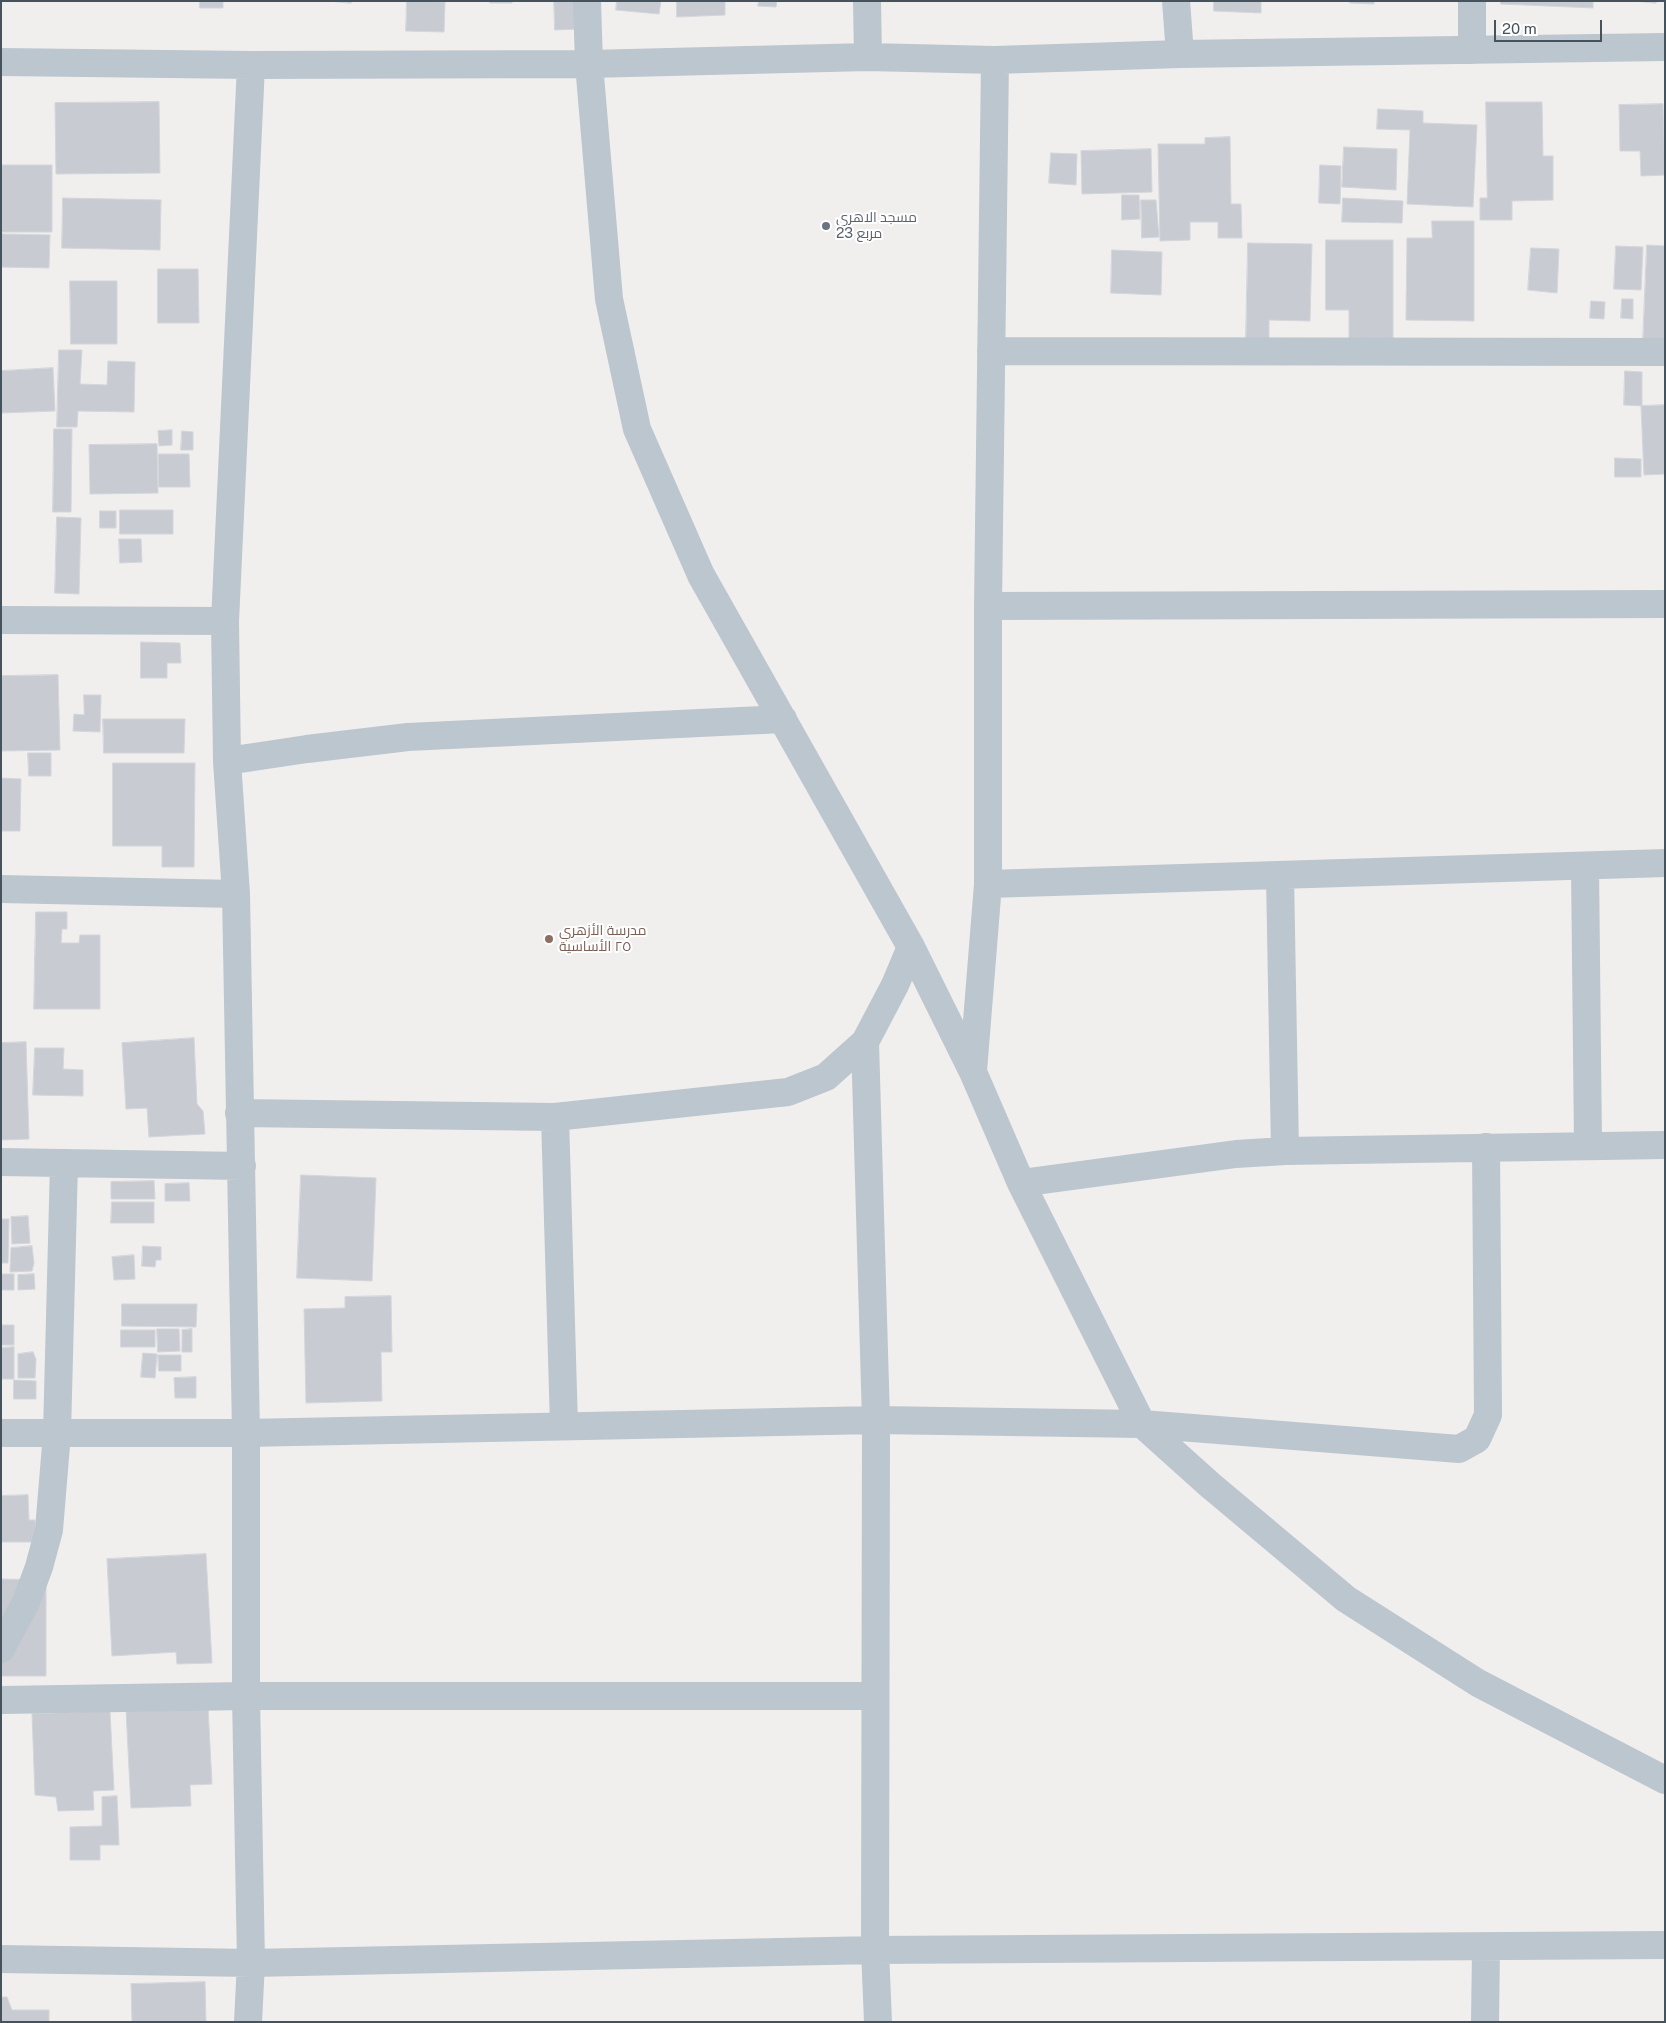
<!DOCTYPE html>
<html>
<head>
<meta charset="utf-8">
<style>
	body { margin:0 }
	#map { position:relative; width:1666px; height:2023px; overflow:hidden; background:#f1eeee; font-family:"Public Sans",sans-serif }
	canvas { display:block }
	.frame { position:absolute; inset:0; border:2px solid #46525c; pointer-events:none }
	.scale { position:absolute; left:1494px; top:20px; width:108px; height:22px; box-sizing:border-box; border:2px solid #46525c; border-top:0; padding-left:6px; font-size:15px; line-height:18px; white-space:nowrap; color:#46525c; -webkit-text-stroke:4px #fff; paint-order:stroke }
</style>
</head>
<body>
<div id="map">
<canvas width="1666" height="2023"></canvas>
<div class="frame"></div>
<div class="scale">20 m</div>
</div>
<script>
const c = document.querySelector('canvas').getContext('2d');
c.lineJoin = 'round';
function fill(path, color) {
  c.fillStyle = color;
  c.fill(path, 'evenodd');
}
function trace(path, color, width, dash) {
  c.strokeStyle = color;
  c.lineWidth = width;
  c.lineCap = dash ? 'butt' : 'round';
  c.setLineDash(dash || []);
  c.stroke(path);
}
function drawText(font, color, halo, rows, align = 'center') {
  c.font = font + ' "Public Sans",Cairo,sans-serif';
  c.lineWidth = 4;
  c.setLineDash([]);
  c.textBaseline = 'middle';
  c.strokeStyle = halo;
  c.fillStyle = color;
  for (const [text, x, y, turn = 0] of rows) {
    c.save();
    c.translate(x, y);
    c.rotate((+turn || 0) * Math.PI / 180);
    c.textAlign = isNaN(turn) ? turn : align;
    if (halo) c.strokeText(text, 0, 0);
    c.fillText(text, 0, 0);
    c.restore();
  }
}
const building = new Path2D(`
	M200 1H223V8H200Z
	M330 1H352L351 3Z
	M407 1 445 2 444 32 406 31Z
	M490 1H512V3H490Z
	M554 1H577L578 29 555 30Z
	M617 1H661L659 14 616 10Z
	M677 1H725V15L677 17Z
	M759 1H777L776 7 758 6Z
	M1214 1H1261V13L1214 11Z
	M1350 1H1374V4L1350 3Z
	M1501 1H1593V8L1501 4Z
	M1635 1H1657L1656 3Z
	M159 102 160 173 56 174 55 103Z
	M1486 102H1542L1543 156H1553V200L1512 201V220H1480V198H1487Z
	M1663 104 1665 175 1641 176 1640 151H1620L1619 105Z
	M1378 109 1423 111V123L1477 125 1473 207 1407 204 1410 130 1377 129Z
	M1230 137 1231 204H1241L1242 238H1218V222H1190V240L1160 241 1158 144H1205V138Z
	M1344 147 1397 149 1396 190 1342 187Z
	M1151 149 1152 192 1082 194 1081 151Z
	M1051 153 1077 154 1076 185 1049 183Z
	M1 165H52V232H2Z
	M1320 165 1341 166 1340 204 1319 203Z
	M1122 195H1139L1140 219 1122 220Z
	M63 198 161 200 160 250 62 248Z
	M1343 198 1403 201 1402 223 1342 222Z
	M1141 200H1156L1159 237 1142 238Z
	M1432 221H1474V321L1406 320 1407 238H1432Z
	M2 234 50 235 49 268 1 267Z
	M1326 240H1393V340H1349V310H1326Z
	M1248 243 1312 244 1310 321 1269 320V340H1246Z
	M1647 245 1665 246V343L1643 342Z
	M1616 246 1643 247 1641 290 1614 289Z
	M1531 248 1559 249 1557 293 1528 290Z
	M1112 250 1162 252 1161 295 1111 293Z
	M158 269H198L199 323H158Z
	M70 281H117V344H71Z
	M1622 299H1633V319L1621 318Z
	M1591 301 1605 302 1604 319 1590 318Z
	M59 350H82L80 384 107 385 108 361 135 362 134 412 78 411 77 427H57Z
	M53 368 55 411 1 413V371Z
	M1625 371 1642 372V406L1624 405Z
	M1665 405V474L1644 475 1641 406Z
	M54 429H72L71 512H53Z
	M172 430V445L159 446 158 431Z
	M182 431 193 432V450H181Z
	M157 444 158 493 90 494 89 445Z
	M159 454H189L190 487H159Z
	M1615 458 1641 459V477H1615Z
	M120 510H173V534H120Z
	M100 511H116V528H100Z
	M57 517 81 518 79 594 55 593Z
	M119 539H141L142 562 120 563Z
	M141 642 180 643 181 663H167V678H141Z
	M58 675 60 750 1 751V676Z
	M84 695H101L100 732 73 731 74 714 84 715Z
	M103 719H185L184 753H104Z
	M28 753H51V776H29Z
	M113 763H195L194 867H162V846H113Z
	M1 778 21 779 20 831H1Z
	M36 912H67V929H62L61 943H79L80 935H100V1009H34Z
	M194 1038 197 1104 203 1111 205 1134 149 1137 147 1108 126 1109 122 1043Z
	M26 1042 29 1139 1 1140V1043Z
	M35 1048H64L63 1069 83 1070V1096L33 1095Z
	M301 1175 376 1178 372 1281 297 1278Z
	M154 1181 155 1199H111V1182Z
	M189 1183 190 1201H165V1184Z
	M112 1202H154V1223H111Z
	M28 1216 30 1243 12 1244 11 1217Z
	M1 1219H9L8 1263H1Z
	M32 1246 34 1263 32 1271 10 1272 11 1248Z
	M143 1246 161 1247V1260H156L155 1267 142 1266Z
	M134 1255 135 1279 114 1280 112 1257Z
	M1 1274H14V1290H1Z
	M34 1274 35 1289 18 1290V1275Z
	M391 1296 392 1352H381L382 1401 306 1403 304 1309 345 1308V1297Z
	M122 1304H197L196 1327 122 1326Z
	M1 1325H14V1345H1Z
	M157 1329H179L180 1351 158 1352Z
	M192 1329V1352H182V1330Z
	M121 1330H155V1347H121Z
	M14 1347V1379H1V1348Z
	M33 1352 36 1359 35 1378H18V1354Z
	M143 1353 157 1354 155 1378 141 1377Z
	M158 1355H181V1371H159Z
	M196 1377V1398H175L174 1378Z
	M14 1380 36 1381V1399H14Z
	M28 1495 29 1520H35L36 1542H1V1496Z
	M206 1554 212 1663 177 1664 176 1652 112 1656 107 1559Z
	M1 1579 46 1580V1676H1Z
	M208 1707 212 1784 190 1785 191 1806 131 1808 126 1710Z
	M110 1711 114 1790 93 1791 94 1810 58 1811 56 1797 35 1795 32 1714Z
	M117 1796 119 1845H100V1860H70V1827L102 1826V1797Z
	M205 1982 206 2022H132L131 1984Z
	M1 1997H7L12 2010H49V2022H1Z`);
fill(building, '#c8cbd1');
trace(building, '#d2d5da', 1);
trace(new Path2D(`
	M587 1 589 64 609 299 637 429 701 575 911 947 973 1072 1021 1183 1142 1424 1210 1485 1346 1599 1478 1683 1665 1780
	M867 1 868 57
	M1176 1 1180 54
	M1472 1V50
	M1 62 251 65 589 64 868 57 995 60 1180 54 1665 47
	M991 351 1665 352
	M988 606 1665 604
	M1 620 225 621
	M227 761 307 749 408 737 783 719
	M1585 866 1588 1145
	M1280 875 1285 1151
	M988 884 1665 863
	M1 889 236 894
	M865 1042 876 1420 875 1950 878 2022
	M973 1071 988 884V606L995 60
	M239 1113 555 1117 788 1092 826 1077 865 1042 895 985 911 947
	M555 1117 564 1426
	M1 1162 242 1166
	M1021 1183 1236 1154 1285 1151 1665 1145
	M1 1433H246L876 1420 1142 1424 1459 1449 1477 1439 1488 1415 1486 1147
	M1 1649 26 1602 39 1567 49 1530 57 1433 64 1163
	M1 1700 246 1696H874
	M1 1959 251 1963 875 1950 1665 1945
	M248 2022 251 1963 246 1696V1433L236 894 227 761 225 621 251 65
	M1485 2022 1486 1947`), '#bcc6ce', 28);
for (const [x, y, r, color] of [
	[826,226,5,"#6b7280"],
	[549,939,5,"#8d6e63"]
]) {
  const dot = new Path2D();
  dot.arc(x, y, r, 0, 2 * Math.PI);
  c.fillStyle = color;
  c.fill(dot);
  trace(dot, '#fff', 2);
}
drawText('14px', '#5b616d', '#fff', [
	["مسجد الاهري",836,218],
	["مربع 23",836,234]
], 'left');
drawText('14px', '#785e54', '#fff', [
	["مدرسة الأزهري",559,931],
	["٢٥ الأساسية",559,947]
], 'left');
</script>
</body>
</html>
